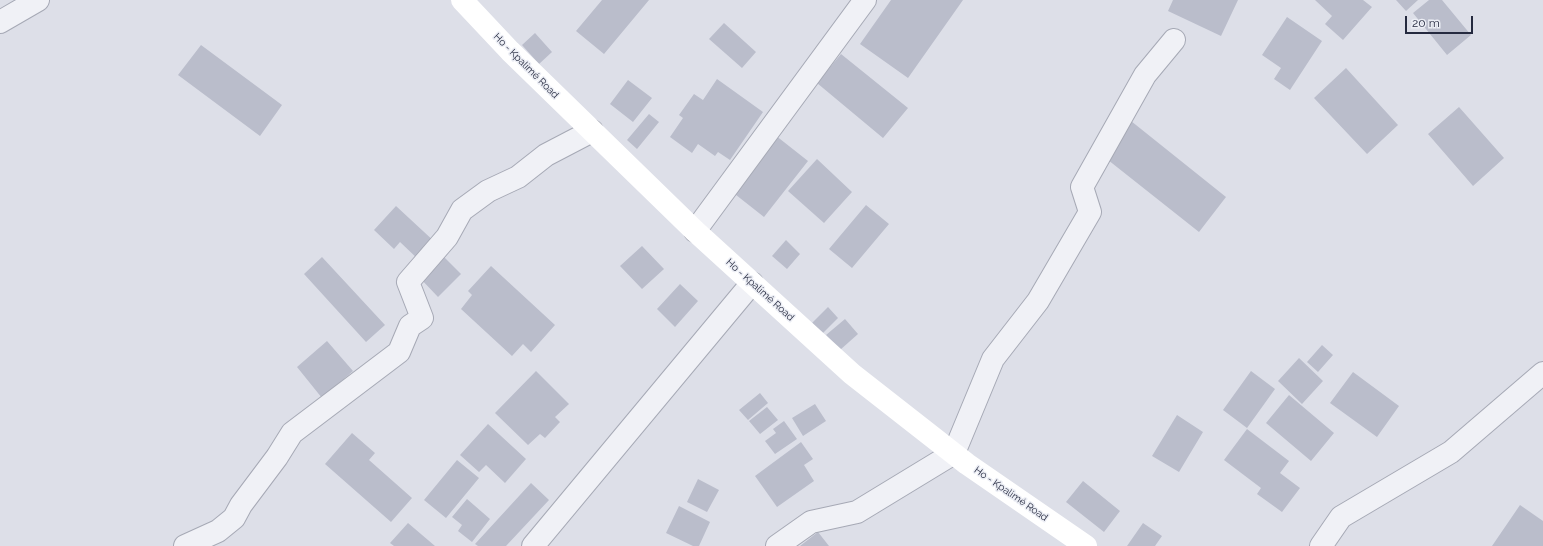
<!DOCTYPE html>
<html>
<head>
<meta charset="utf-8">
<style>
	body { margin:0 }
	#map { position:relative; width:1543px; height:546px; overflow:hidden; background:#dddfe8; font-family:Raleway,sans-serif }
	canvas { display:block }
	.scale { position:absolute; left:1405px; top:16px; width:68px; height:18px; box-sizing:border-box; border:2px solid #252a3f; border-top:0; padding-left:5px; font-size:12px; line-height:14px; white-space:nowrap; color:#252a3f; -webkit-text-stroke:3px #eceef5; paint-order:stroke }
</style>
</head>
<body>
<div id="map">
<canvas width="1543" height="546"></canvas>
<div class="scale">20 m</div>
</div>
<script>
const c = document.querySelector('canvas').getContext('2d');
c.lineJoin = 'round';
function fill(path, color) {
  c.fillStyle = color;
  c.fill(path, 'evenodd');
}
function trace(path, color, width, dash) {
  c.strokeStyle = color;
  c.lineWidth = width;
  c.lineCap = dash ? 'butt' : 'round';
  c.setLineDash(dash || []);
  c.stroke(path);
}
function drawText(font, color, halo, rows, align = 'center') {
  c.font = font + ' Raleway,sans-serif';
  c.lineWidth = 3;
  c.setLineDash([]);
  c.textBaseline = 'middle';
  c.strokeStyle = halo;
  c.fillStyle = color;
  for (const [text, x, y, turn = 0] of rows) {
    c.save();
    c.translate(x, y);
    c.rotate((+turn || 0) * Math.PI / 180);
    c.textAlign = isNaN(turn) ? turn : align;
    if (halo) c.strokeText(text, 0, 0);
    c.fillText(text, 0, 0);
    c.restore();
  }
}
fill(new Path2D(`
	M602 0H649L604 54 576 31Z
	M891 0H963L908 78 860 44Z
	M1173 0H1238L1221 36 1168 11Z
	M1315 0H1363L1372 7 1343 40 1325 24 1332 16Z
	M1396 0H1418L1406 11Z
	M1429 0H1442L1471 35 1447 55 1413 13Z
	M1287 17 1322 41 1290 90 1274 79 1281 68 1262 55Z
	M724 23 756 52 742 68 709 39Z
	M535 33 552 52 539 64 522 45Z
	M201 45 282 105 260 136 178 75Z
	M841 54 908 108 883 138 817 83Z
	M1346 68 1398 125 1367 154 1314 98Z
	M717 79 763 112 730 160 718 152 715 156 698 144 692 153 670 137 683 118 679 115 694 94 703 100Z
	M628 80 652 98 633 122 610 104Z
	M1459 107 1504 158 1473 186 1428 134Z
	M649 114 659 122 637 149 627 140Z
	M1131 121 1226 197 1199 232 1103 156Z
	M775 135 808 161 764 217 731 191Z
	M817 159 852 192 824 223 788 191Z
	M866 205 889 224 852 268 829 249Z
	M396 206 437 244 420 261 400 242 394 249 374 230Z
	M786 240 800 254 787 269 772 256Z
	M642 246 664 269 642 289 620 266Z
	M442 255 461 274 438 297 419 277Z
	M322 257 385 325 366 342 304 274Z
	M491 266 555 325 531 352 523 344 512 356 461 309 472 295 468 291Z
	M680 284 698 301 675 327 657 309Z
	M828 307 838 318 822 334 812 323Z
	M845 319 858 334 840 350 826 335Z
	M327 341 353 371 322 398 297 367Z
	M1322 345 1333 355 1318 372 1307 362Z
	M1299 358 1323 381 1302 404 1278 381Z
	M536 371 569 404 555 417 560 422 545 438 540 434 528 445 495 413Z
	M1251 371 1275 389 1247 428 1223 410Z
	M1353 372 1399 406 1377 437 1330 403Z
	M760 393 768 403 748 420 739 410Z
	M1289 395 1334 433 1311 461 1266 423Z
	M815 404 826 421 803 436 792 418Z
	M767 407 778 420 760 434 749 421Z
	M1177 415 1203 432 1179 472 1152 456Z
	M784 421 797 439 775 454 765 441 776 433 773 429Z
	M488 424 526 459 505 483 486 465 479 472 460 455Z
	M1247 429 1289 461 1280 473 1300 488 1282 512 1257 494 1261 488 1224 460Z
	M352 433 375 453 369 460 412 498 391 522 325 464Z
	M801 442 813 459 804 465 814 481 777 507 755 476Z
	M457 460 479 478 446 518 424 500Z
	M698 479 719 490 707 512 687 502Z
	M1083 481 1120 511 1104 532 1066 502Z
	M531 483 549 500 506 546H478L475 544Z
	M467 499 490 519 472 542 458 531 462 525 452 517Z
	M1520 505 1543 521V546H1492Z
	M679 506 710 522 699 546H693L666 533Z
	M408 523 435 546H394L390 543Z
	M1143 523 1162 536 1155 546H1127Z
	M818 532 829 546H800Z`), '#babdcb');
const minor = new Path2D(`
	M0 22 38 0
	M695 231 865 0
	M185 546 218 531 234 518 241 505 277 457 292 433 399 352 410 326 422 318 408 282 447 237 462 210 488 191 518 177 546 155 592 131
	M533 546 752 283
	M777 546 811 522 857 512 954 453 993 359 1038 301 1090 212 1082 187 1145 75 1174 40
	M1321 546 1341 517 1451 452 1543 373`);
trace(minor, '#a6a9b5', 24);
trace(minor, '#f0f1f6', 22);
trace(new Path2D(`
	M462 0 510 51 695 231 852 374 967 464 1086 546`), '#fff', 22);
drawText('10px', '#252a3f', '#eceef5', [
	["Ho - Kpalimé Road",526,66,45],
	["Ho - Kpalimé Road",760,290,42],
	["Ho - Kpalimé Road",1011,494,35]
]);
</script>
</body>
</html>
